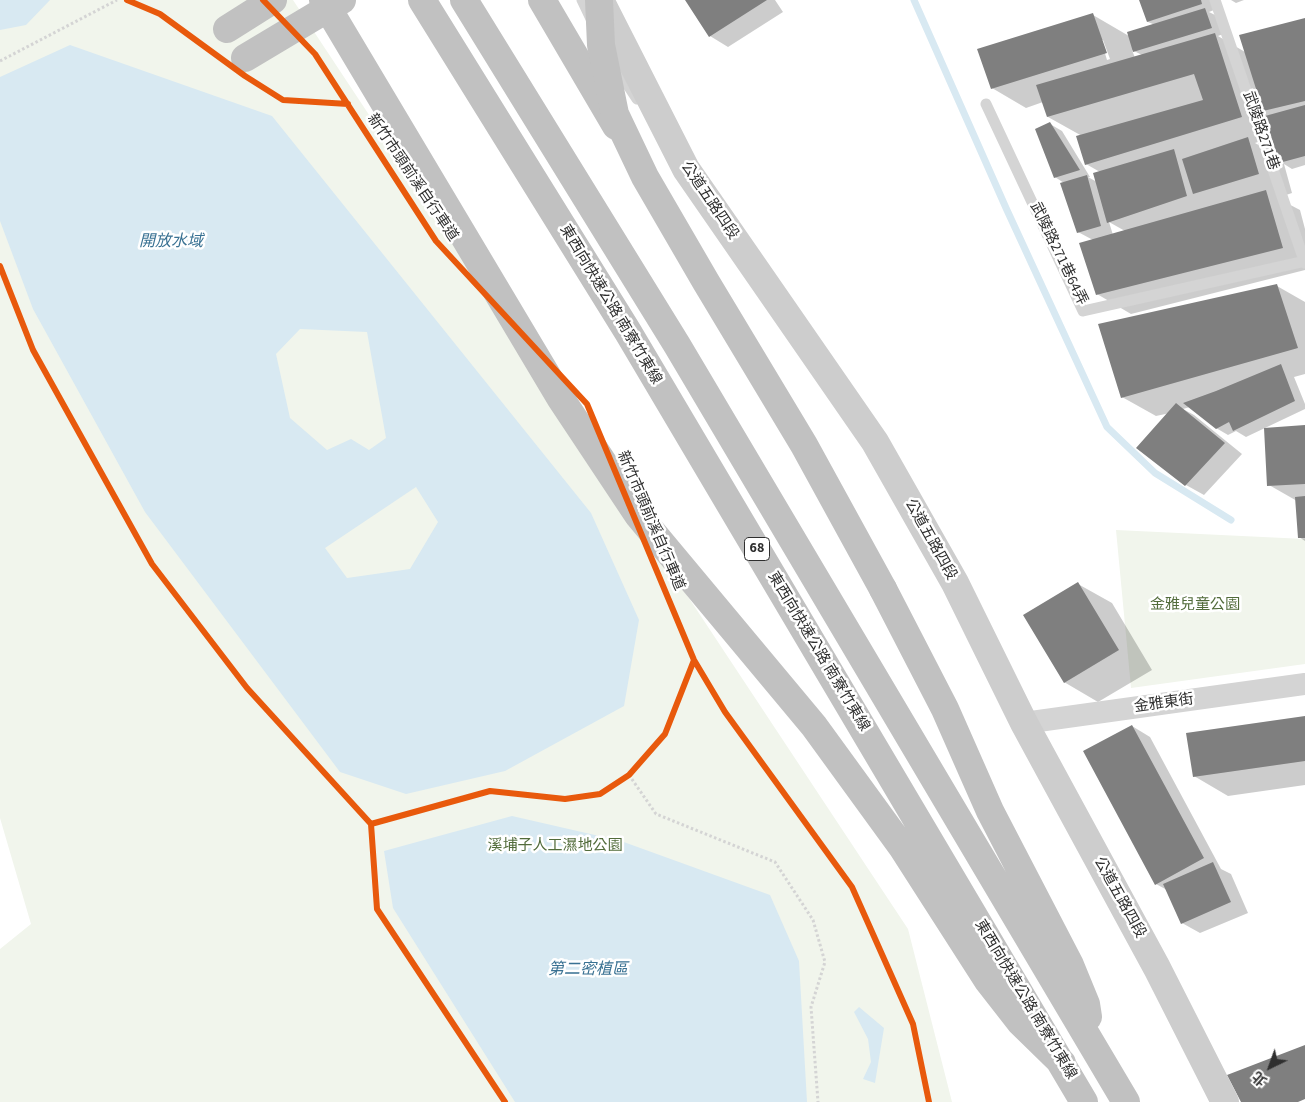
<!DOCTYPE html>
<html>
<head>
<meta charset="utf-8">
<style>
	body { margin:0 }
	#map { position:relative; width:1305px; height:1102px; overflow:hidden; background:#fff; font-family:"Source Sans 3","Noto Sans TC",sans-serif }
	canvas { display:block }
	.north { position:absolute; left:1245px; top:1042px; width:50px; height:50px; -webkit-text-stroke:4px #fff; paint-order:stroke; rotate:222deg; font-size:14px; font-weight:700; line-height:20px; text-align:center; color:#2f2f2f }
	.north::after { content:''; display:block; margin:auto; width:18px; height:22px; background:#2f2f2f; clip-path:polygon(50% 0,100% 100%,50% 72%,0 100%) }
</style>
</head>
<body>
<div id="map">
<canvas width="1305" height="1102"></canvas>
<div class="north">北</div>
</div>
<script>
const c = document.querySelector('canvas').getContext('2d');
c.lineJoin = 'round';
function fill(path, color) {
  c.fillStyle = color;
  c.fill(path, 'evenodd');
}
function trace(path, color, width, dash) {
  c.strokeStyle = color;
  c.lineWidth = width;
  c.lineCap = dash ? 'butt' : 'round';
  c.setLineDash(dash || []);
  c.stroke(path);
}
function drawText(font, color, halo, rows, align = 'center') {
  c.font = font + ' "Source Sans 3","Noto Sans TC",sans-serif';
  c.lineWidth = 5;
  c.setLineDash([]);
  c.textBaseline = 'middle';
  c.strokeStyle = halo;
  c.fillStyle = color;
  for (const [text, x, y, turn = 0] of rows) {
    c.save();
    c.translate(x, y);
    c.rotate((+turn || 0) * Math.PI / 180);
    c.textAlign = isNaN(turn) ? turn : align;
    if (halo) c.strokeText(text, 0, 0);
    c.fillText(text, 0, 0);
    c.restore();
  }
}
fill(new Path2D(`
	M0 0H293L908 929 952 1102H0V949L31 924 0 818Z
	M1116 530 1305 539V664L1131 688Z`), '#f1f5ec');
fill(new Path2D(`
	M0 0H50L26 25 0 30Z
	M70 45 272 116 591 513 639 620 624 706 505 771 406 794 340 772 145 512 33 309 0 221V77ZM300 329 367 332 386 438 369 450 351 439 327 450 290 418 276 354ZM416 487 438 522 410 569 347 578 325 548Z
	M512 816 621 841 770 895 799 961 807 1102H515L393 908 384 851Z
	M859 1007 884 1028 875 1083 863 1079 871 1062 868 1039 854 1012Z`), '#d8e9f2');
fill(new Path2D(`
	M686 0H775L783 12 728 47 710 36Z
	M1141 0H1211L1214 10 1209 12 1217 16 1223 34 1218 36 1245 52 1305 19V165L1292 169 1284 164 1292 193 1277 198 1300 210 1305 229V270L1131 314 1097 294 1093 240 1078 232 1064 183 1055 177 1050 124 1062 131 1090 177H1088L1097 182 1100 172 1086 164 1082 136 1048 117 1043 102 1026 108 992 88 1093 15 1129 36 1155 25 1148 22ZM1101 40H1103L1110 59 1107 60ZM1132 50 1142 55 1135 58ZM1273 137 1279 156 1255 143ZM1109 222 1125 231 1113 235Z
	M1231 0H1244L1236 3Z
	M1277 286 1305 302V374L1294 377 1305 404V409L1246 437 1236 431 1228 435 1216 428 1190 407 1183 409 1194 415 1242 454 1204 495 1186 485 1170 413 1156 416 1122 397Z
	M1305 426V541L1299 537 1297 501 1269 485Z
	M1078 584 1112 603 1152 670 1098 702 1064 682Z
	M1305 717V785L1228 796 1194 776Z
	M1132 726 1150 737 1221 869 1231 874 1248 913 1200 933 1182 923 1167 890 1156 884Z`), '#0003');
trace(new Path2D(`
	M914 0 1006 208 1107 427 1155 473 1231 520`), '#d8e9f2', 7);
fill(new Path2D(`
	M685 0H767L709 37Z
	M1139 0H1201L1202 4 1147 22Z
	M1205 8 1212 28 1133 52 1127 32Z
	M1093 13 1107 53 991 89 977 49Z
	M1305 18V101L1263 111 1239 35Z
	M1215 33 1242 117 1085 165 1076 136 1203 100 1194 74 1047 117 1036 85Z
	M1305 105V156L1279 163 1265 116Z
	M1050 122 1080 170 1054 178 1035 129Z
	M1248 137 1259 174 1193 194 1182 159Z
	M1174 149 1187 196 1107 223 1093 173Z
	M1087 175 1101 226 1077 233 1060 183Z
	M1266 190 1283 248 1096 295 1079 243Z
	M1277 284 1298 348 1121 398 1098 324Z
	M1281 364 1295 401 1233 431 1229 422 1216 429 1183 403 1216 391Z
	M1176 403 1225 443 1185 486 1136 448Z
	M1305 425V484L1267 486 1264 428Z
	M1305 496V538H1298L1295 497Z
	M1078 582 1119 650 1064 683 1023 615Z
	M1305 716V761L1193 777 1186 733Z
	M1132 725 1204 858 1155 885 1083 751Z
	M1213 862 1231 902 1181 924 1163 884Z
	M1305 1045V1099L1298 1102H1241L1227 1075Z`), '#7f7f7f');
trace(new Path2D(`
	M0 61 117 0
	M629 775 656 814 775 862 813 920 825 962 811 1007 818 1102`), '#d4d4d4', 3, [2.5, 2.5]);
trace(new Path2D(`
	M582 0 592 21
	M1215 0 1305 263
	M614 64 637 99
	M986 104 1083 311 1305 261`), '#d4d4d4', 11);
trace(new Path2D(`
	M1024 723 1305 684`), '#d4d4d4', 22);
trace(new Path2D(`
	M600 0 686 169 875 442 955 583 1024 723 1157 968 1225 1102`), '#cdcdcd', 28);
trace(new Path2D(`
	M323 0 561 399 638 515 814 726 902 847 988 981 1020 1022 1062 1063
	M422 0 628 332 1084 1102
	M464 0 677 345 1126 1102
	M542 0 616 126
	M227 29 273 0
	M245 58 342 0
	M883 589 945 709 990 811 1070 965 1086 1004 1088 1017`), '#c1c1c1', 28);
trace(new Path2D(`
	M599 0 601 45 615 114 645 177 706 282 804 445 883 589`), '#c1c1c1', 28);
trace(new Path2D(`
	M127 0 160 14 245 76 283 100 348 104
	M263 0 315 54 436 241 587 404 694 660 725 712 852 887 913 1024 929 1102
	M0 266 33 350 152 564 247 688 371 824 377 909 505 1102
	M371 824 490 791 565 799 600 794 629 775 665 734 694 660`), '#e8590c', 6);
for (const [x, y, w] of [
	[757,549,25]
]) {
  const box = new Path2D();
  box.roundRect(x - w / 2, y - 11.5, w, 23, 4);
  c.fillStyle = '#fff';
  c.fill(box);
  trace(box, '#2f2f2f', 1);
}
drawText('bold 14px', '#2f2f2f', null, [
	["68",757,549]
]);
drawText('15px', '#2f2f2f', '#fff', [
	["武陵路271巷",1260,131,71],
	["新竹市頭前溪自行車道",412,178,56],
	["公道五路四段",709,201,56],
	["武陵路271巷64弄",1058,254,64],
	["東西向快速公路 南寮竹東線",610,305,59],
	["新竹市頭前溪自行車道",650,521,67],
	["公道五路四段",930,540,61],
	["東西向快速公路 南寮竹東線",818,652,59],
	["金雅東街",1164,704,-8],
	["公道五路四段",1119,898,61],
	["東西向快速公路 南寮竹東線",1025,1000,59]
]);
drawText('15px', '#526c3b', '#fff', [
	["金雅兒童公園",1195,606],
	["溪埔子人工濕地公園",555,847]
]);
drawText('italic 16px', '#3a7293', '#fff', [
	["開放水域",171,242],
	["第二密植區",588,970]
]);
</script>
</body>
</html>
